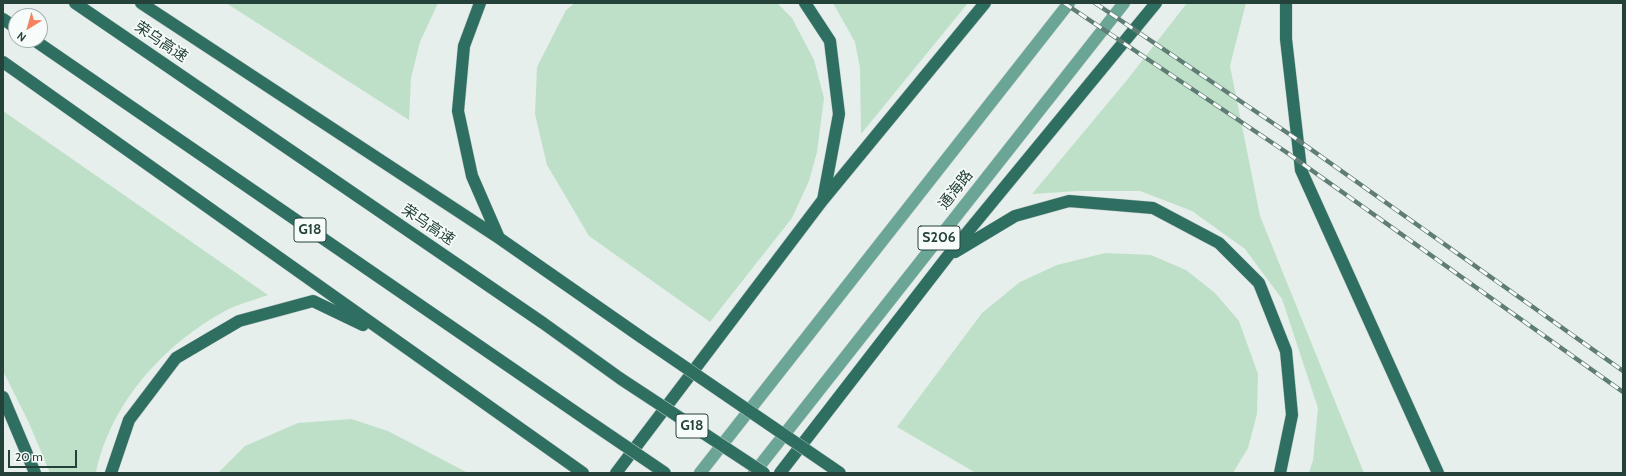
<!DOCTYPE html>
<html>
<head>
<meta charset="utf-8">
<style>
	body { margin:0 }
	#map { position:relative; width:1626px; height:476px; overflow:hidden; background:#e6efeb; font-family:Cabin,sans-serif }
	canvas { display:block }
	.frame { position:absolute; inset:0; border:4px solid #24423a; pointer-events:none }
	.north { position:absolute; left:8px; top:8px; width:40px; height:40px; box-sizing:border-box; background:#f7fbf9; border:1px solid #a3b1ad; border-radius:50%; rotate:217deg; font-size:11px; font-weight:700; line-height:16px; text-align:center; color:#24423a }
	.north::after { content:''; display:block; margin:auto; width:14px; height:18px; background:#f4845f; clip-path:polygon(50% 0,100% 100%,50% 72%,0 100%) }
	.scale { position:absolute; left:8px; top:450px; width:69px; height:18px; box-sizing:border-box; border:2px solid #24423a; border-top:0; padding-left:5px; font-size:12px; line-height:14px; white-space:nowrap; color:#24423a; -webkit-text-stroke:3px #f7fbf9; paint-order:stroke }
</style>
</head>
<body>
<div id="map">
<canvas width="1626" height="476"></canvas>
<div class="frame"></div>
<div class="north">N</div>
<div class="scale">20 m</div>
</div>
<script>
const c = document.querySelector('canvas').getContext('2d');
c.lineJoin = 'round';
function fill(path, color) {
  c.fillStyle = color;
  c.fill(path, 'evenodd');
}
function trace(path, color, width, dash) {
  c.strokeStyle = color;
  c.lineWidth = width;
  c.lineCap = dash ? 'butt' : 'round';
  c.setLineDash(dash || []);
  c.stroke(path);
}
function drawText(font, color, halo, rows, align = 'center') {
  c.font = font + ' Cabin,"Noto Sans SC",sans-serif';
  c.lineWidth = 3.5;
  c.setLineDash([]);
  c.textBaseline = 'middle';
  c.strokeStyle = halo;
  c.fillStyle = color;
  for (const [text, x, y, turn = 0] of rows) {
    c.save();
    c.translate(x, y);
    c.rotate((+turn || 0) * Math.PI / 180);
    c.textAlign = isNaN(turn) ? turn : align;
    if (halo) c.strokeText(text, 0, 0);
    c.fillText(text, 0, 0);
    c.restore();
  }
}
fill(new Path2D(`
	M226 3H438L420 42 411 78 409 120Z
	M575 3H777L792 18 814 60 824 98 817 152 809 181 792 218 710 322 589 236 547 165 535 114 537 67 566 10Z
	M833 3H968L861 134 860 68 855 42Z
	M1187 3H1246L1230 66 1260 216 1364 473H1309L1313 460 1318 408 1282 299 1245 249 1192 211 1140 191H1077L1032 194 1127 80Z
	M3 111 268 295C254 300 238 304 225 311 164 344 110 404 96 473H50L29 423 3 371Z
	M1105 253 1151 255 1186 270 1215 293 1239 321 1258 374 1257 414 1248 448 1233 473H976L897 427 982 313 1020 282 1057 265Z
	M351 419 388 431 468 473H218L245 446 298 423Z`), '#bfe0c8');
const major = new Path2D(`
	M700 473 1069 3
	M754 473 1124 3`);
const highway = new Path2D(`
	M75 3 543 323 621 379
	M141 3 499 238 641 337
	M480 3 464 46 458 111 472 176 499 238
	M805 3 830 41 839 114 823 200
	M1286 3V39L1301 170 1438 473
	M3 19 16 28
	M34 40 587 420
	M3 62 583 473
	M955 252 1015 216 1069 201 1153 208 1219 243 1259 283 1286 351 1292 415 1280 473
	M3 397 35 473
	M111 473 129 420 176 358 239 321 313 301 363 325
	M616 473 822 201 985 3
	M780 473 947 257 1156 3`);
trace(major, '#c2cac8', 13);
trace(highway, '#c2cac8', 13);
trace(major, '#6aa596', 12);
trace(highway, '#2f6f62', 12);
const rail = new Path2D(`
	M1064 3 1286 152 1623 392
	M1095 3 1295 138 1623 371`);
trace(rail, '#5f7d75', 4.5);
trace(rail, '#f7fbf9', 3, [9]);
const highwayBridge = new Path2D(`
	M641 337 840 473
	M621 379 764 473
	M587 420 665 473`);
trace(highwayBridge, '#c2cac8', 13, []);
trace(highwayBridge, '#2f6f62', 12);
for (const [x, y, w] of [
	[310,230,32],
	[939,238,42],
	[692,426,32]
]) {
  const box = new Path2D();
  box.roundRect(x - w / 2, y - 12, w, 24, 3);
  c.fillStyle = '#f7fbf9';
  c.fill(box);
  trace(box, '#24423a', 1);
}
drawText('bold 14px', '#24423a', null, [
	["G18",310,230],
	["S206",939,238],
	["G18",692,426]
]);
drawText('15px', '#24423a', '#f7fbf9', [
	["荣乌高速",161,42,34],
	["通海路",956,190,-52],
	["荣乌高速",428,225,34]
]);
</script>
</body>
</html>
